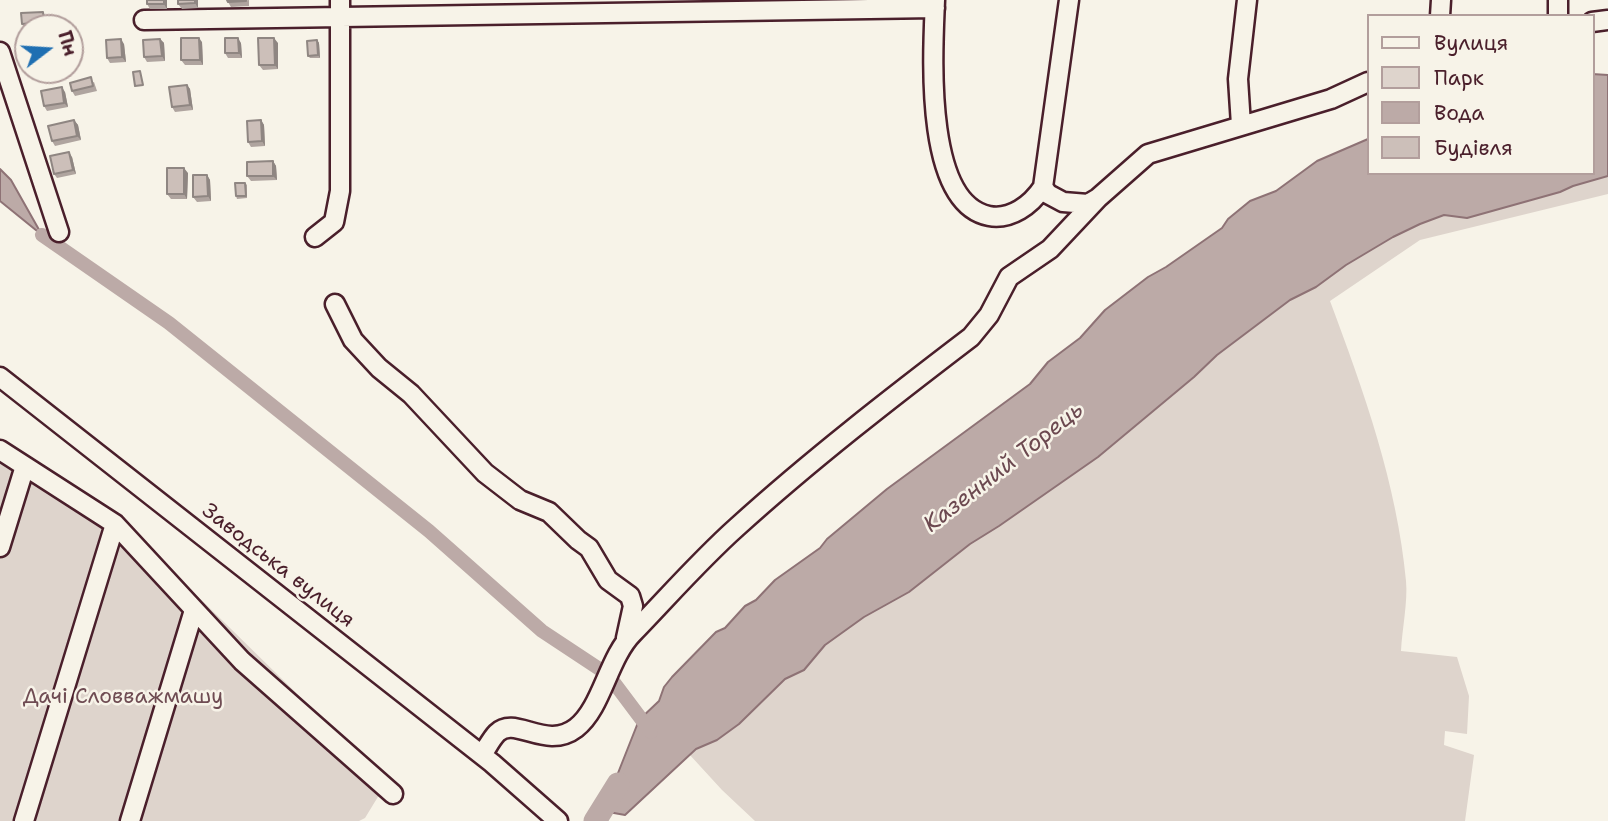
<!DOCTYPE html>
<html>
<head>
<meta charset="utf-8">
<style>
	body { margin:0 }
	#map { position:relative; width:1608px; height:821px; overflow:hidden; background:#f7f3e8; font-family:"Shantell Sans",sans-serif }
	canvas { display:block }
	.legend { position:absolute; left:1367px; top:14px; width:228px; height:161px; box-sizing:border-box; background:#f7f3e8; border:2px solid #b29e9c; margin:0; padding:9px 12px; list-style:none; font-size:21px; color:#4a1f2b }
	.legend li { display:flex; align-items:center; gap:14px; height:35px }
	.legend b { width:35px; border:2px solid #b29e9c }
	.north { position:absolute; left:14px; top:14px; width:70px; height:70px; box-sizing:border-box; background:#f7f3e8; border:2px solid #b29e9c; border-radius:50%; rotate:73deg; font-size:19px; font-weight:700; line-height:28px; text-align:center; color:#4a1f2b }
	.north::after { content:''; display:block; margin:auto; width:24px; height:32px; background:#1f6fb2; clip-path:polygon(50% 0,100% 100%,50% 72%,0 100%) }
</style>
</head>
<body>
<div id="map">
<canvas width="1608" height="821"></canvas>
<ul class="legend">
<li><b style="height:9px;background:#f7f3e8"></b>Вулиця</li>
<li><b style="height:19px;background:#ded4cc"></b>Парк</li>
<li><b style="height:19px;background:#bcaaa7"></b>Вода</li>
<li><b style="height:19px;background:#ccbfb9"></b>Будівля</li>
</ul>
<div class="north">Пн</div>
</div>
<script>
const c = document.querySelector('canvas').getContext('2d');
c.lineJoin = 'round';
function fill(path, color) {
  c.fillStyle = color;
  c.fill(path, 'evenodd');
}
function trace(path, color, width, dash) {
  c.strokeStyle = color;
  c.lineWidth = width;
  c.lineCap = dash ? 'butt' : 'round';
  c.setLineDash(dash || []);
  c.stroke(path);
}
function drawText(font, color, halo, rows, align = 'center') {
  c.font = font + ' "Shantell Sans",sans-serif';
  c.lineWidth = 5;
  c.setLineDash([]);
  c.textBaseline = 'middle';
  c.strokeStyle = halo;
  c.fillStyle = color;
  for (const [text, x, y, turn = 0] of rows) {
    c.save();
    c.translate(x, y);
    c.rotate((+turn || 0) * Math.PI / 180);
    c.textAlign = isNaN(turn) ? turn : align;
    if (halo) c.strokeText(text, 0, 0);
    c.fillText(text, 0, 0);
    c.restore();
  }
}
fill(new Path2D(`
	M1608 176V194L1420 240 1330 301C1364 392 1397 484 1406 581 1408 601 1402 630 1401 651L1457 657 1469 696 1467 734 1445 731 1444 745 1474 755 1465 821H755L722 790 689 754 739 724 785 679 804 670 825 645 864 617 909 592 970 544 999 526 1098 457 1194 377 1217 355 1290 300 1316 287 1346 265 1393 237 1420 224 1444 215 1467 218 1560 192 1573 186Z
	M0 443 124 524 387 782 365 818 359 821H0Z`), '#ded4cc');
const water = new Path2D(`
	M1592 74 1608 75V176L1573 186 1560 192 1467 218 1444 215 1420 224 1393 237 1346 265 1316 287 1290 300 1217 355 1194 377 1098 457 999 526 970 544 909 592 864 617 825 645 804 670 785 679 739 724 717 740 696 749 625 815 603 811 639 720 659 701 664 687 672 677 716 632 725 628 745 606 756 600 775 580 820 548 827 539 887 489 1030 384 1048 362 1080 338 1105 310 1148 277 1166 267 1222 228 1228 219 1250 201 1276 191 1317 161 1368 139V173H1592Z
	M0 169 11 180 42 235 0 201Z`);
fill(water, '#bcaaa7');
trace(water, '#8e7275', 2);
trace(new Path2D(`
	M42 235 169 323 429 531 542 631 604 672
	M612 680 651 732`), '#bcaaa7', 14);
trace(new Path2D(`
	M595 821 618 784`), '#bcaaa7', 23);
const minor = new Path2D(`
	M935 0C933 51 923 203 989 216 1011 220 1031 205 1043 187L1069 0
	M1558 0V16
	M1440 16 1441 0
	M144 20 935 8
	M1592 22 1608 20
	M0 52 59 232
	M1241 125 1238 79 1247 0
	M1043 187 1048 194 1063 202 1088 204 1098 198 1148 154 1331 99 1368 82
	M315 237 334 222 340 191V0
	M335 304 353 340 379 368 411 394 485 473 520 500 549 512 578 540 589 548 608 580 630 596 633 606 626 638
	M0 377 492 763 558 821
	M0 450 115 524 242 661 393 794
	M0 547 25 466
	M482 755C487 748 491 739 497 733 515 715 546 751 576 728 602 708 608 658 633 633 667 598 700 560 737 527 811 460 891 398 971 337L989 315 1009 277 1050 249 1098 198
	M24 821 115 524
	M130 821 194 610`);
trace(minor, '#4a1f2b', 23);
trace(minor, '#f7f3e8', 18);
fill(new Path2D(`
	M147 0H167V9H150L147 4Z
	M178 0H198V8L182 9 178 4Z
	M249 0V6L231 7 228 2Z
	M46 17 47 27 25 28 22 24Z
	M160 39 164 43 165 61 147 62 144 57Z
	M317 40 319 43 320 58H310L308 56Z
	M202 42 203 65H185L181 60Z
	M241 43 242 58H228L225 53Z
	M278 43V69L263 70 259 65Z
	M124 44 126 62 110 63 107 58Z
	M54 70 56 77 41 81 38 76Z
	M94 82 97 91 75 96 72 91Z
	M187 85 190 89 193 110 175 112 172 107Z
	M65 92 68 107 47 111 44 106Z
	M74 120 78 125 81 140 55 146 52 141Z
	M261 120 264 125 265 146 251 147 248 142Z
	M72 157 76 174 57 178 54 174Z
	M273 161 276 166 277 180 251 181 247 176Z
	M188 173 187 199H171L167 194Z
	M207 175 210 180 211 201 197 202 193 197Z
	M245 183 247 185V198L237 199 236 196Z`), '#afa49f');
fill(new Path2D(`
	M164 0H167V9L164 4Z
	M195 0H198V8L195 3Z
	M43 12 46 17 47 27 44 22Z
	M199 38 202 42 203 65 200 60Z
	M238 38 241 43 242 58 239 53Z
	M274 38 278 43V69L275 65Z
	M121 39 124 44 126 62 122 57Z
	M160 39 164 43 165 61 162 56Z
	M317 40 319 43 320 58 318 55Z
	M187 85 190 89 193 110 190 105Z
	M62 87 65 92 68 107 64 103Z
	M74 120 78 125 81 140 77 136Z
	M261 120 264 125 265 146 262 141Z
	M69 152 72 157 76 174 73 170Z
	M273 161 276 166 277 180 273 176Z
	M184 168 188 173 187 199 184 194Z
	M207 175 210 180 211 201 208 196Z`), '#8f8682');
const building = new Path2D(`
	M147 0H164V4H147Z
	M178 0H195V3L178 4Z
	M227 0H246V1L228 2Z
	M43 12 44 22 22 24 21 13Z
	M28 33V49H27L24 34Z
	M181 38H199L200 60H181Z
	M225 38H238L239 53H225Z
	M258 38H274L275 65H259Z
	M121 39 122 57 107 58 106 40Z
	M160 39 162 56 144 57 143 40Z
	M317 40 318 55 308 56 307 41Z
	M36 70H52L53 72 38 76Z
	M140 71 143 85 135 86 133 72Z
	M91 77 93 86 72 91 70 83Z
	M187 85 190 105 172 107 169 87Z
	M62 87 64 103 44 106 41 91Z
	M74 120 77 136 52 141 48 126Z
	M261 120 262 141 248 142 247 121Z
	M69 152 73 170 54 174 50 156Z
	M273 161V176H247V162Z
	M167 168H184V194H167Z
	M193 175H207L208 196 193 197Z
	M235 183H245L246 196H236Z`);
fill(building, '#ccbfb9');
trace(building, '#8f8682', 2);
drawText('21px', '#4a1f2b', '#f7f3e8', [
	["Заводська вулиця",278,566,38]
]);
drawText('21px', '#6f4c53', '#f7f3e8', [
	["Дачі Словважмашу",123,698]
]);
drawText('italic 23px', '#6c4950', '#f7f3e8', [
	["Казенний Торець",1004,468,-38]
]);
</script>
</body>
</html>
